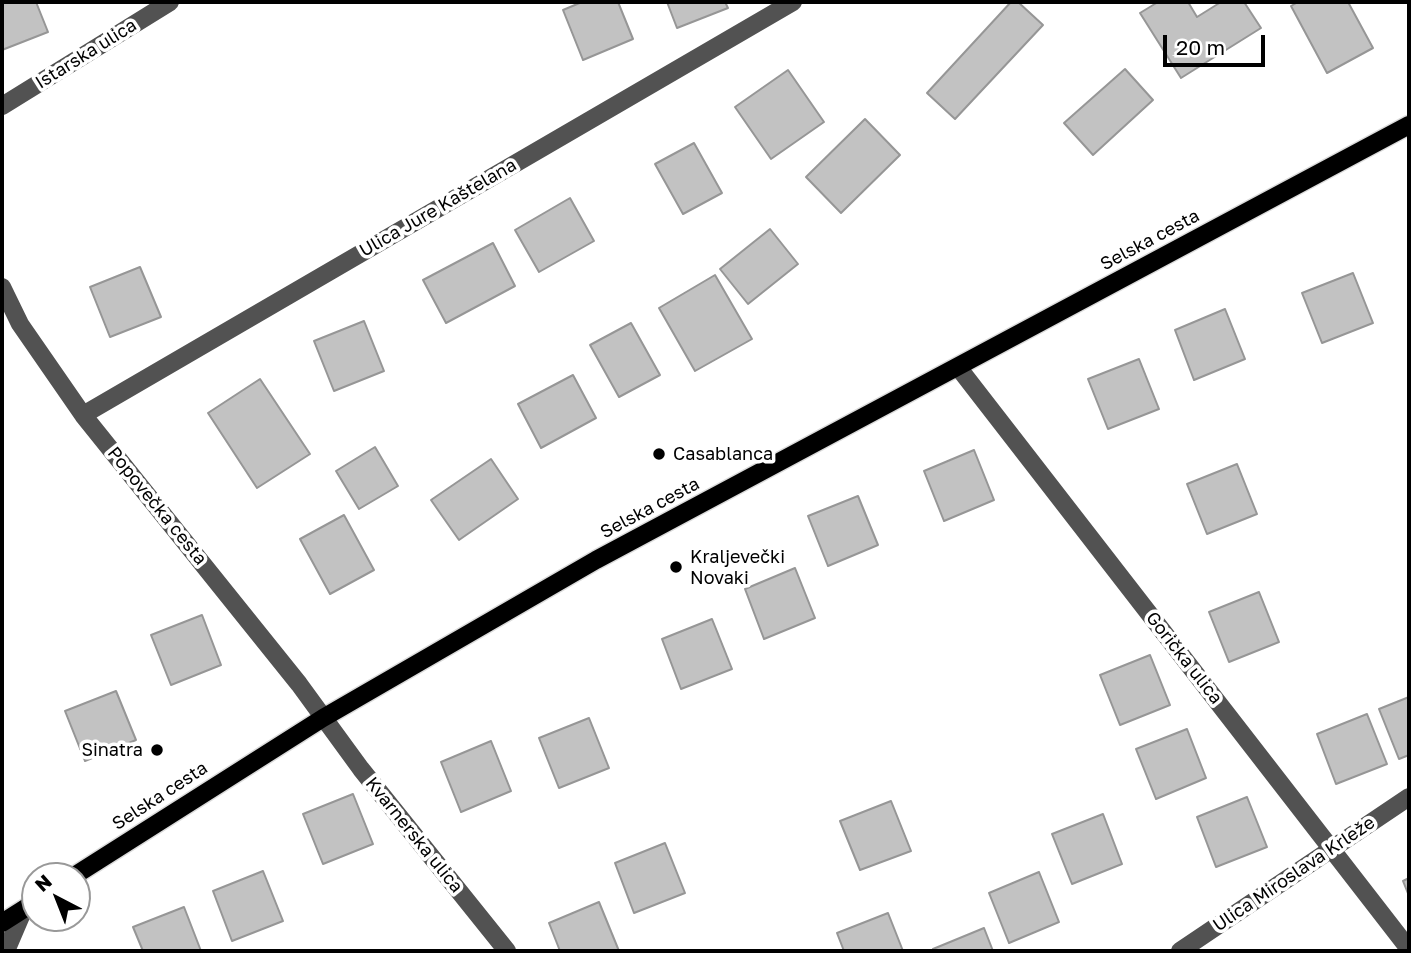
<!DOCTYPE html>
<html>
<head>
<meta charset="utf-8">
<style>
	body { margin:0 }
	#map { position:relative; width:1411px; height:953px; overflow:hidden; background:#fff; font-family:"Golos Text",sans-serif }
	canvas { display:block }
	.frame { position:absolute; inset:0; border:4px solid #000; pointer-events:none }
	.north { position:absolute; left:21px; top:862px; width:70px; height:70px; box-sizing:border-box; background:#fff; border:2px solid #999; border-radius:50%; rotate:318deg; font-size:19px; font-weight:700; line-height:28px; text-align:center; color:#000 }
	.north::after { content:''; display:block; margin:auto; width:24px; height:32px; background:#000; clip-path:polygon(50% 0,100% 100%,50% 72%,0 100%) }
	.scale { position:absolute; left:1163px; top:35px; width:102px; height:32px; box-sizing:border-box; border:4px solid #000; border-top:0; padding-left:9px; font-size:21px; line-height:24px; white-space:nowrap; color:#000; -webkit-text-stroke:5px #fff; paint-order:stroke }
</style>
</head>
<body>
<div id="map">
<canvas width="1411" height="953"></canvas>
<div class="frame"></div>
<div class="north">N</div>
<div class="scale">20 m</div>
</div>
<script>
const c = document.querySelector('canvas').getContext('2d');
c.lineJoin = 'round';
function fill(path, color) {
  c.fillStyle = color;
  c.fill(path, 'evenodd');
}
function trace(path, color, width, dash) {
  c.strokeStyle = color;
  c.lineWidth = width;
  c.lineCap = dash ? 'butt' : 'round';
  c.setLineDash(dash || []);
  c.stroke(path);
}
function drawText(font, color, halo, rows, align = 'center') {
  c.font = font + ' "Golos Text",sans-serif';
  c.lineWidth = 7;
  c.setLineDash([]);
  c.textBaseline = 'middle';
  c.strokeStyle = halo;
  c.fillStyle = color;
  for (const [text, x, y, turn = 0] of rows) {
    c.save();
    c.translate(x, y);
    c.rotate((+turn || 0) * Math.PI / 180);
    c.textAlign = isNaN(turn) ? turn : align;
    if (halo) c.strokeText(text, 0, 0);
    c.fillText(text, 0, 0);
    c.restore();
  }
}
const building = new Path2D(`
	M2 2H36L48 32 2 50Z
	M582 2H618L633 39 583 60 563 10Z
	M667 2H725L728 8 677 28Z
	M1011 2H1018L1043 25 955 119 927 93Z
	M1158 2H1188L1197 17 1221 2H1244L1261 28 1181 78 1140 13Z
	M1298 2H1348L1373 48 1327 73 1291 6Z
	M1125 69 1153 100 1093 155 1064 123Z
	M788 70 824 122 771 159 735 107Z
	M865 119 900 155 841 213 806 177Z
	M694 143 722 193 683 214 655 164Z
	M570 198 594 241 539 272 515 230Z
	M770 229 798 264 748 304 720 269Z
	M493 243 515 286 446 323 423 280Z
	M140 267 161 317 110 337 90 287Z
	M1353 273 1373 323 1322 343 1302 293Z
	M715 275 752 339 695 371 659 308Z
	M1225 309 1245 359 1194 380 1175 330Z
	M364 321 384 371 334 391 314 341Z
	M631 323 660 375 619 397 590 345Z
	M1139 359 1159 409 1108 429 1088 379Z
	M573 375 596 418 541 448 518 404Z
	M260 379 310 454 257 488 208 413Z
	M375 447 398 486 359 509 336 471Z
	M974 450 994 500 944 521 924 471Z
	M491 459 518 499 459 540 431 500Z
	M1237 464 1257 514 1207 534 1187 484Z
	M858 496 878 545 828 566 808 516Z
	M344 515 374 570 330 594 300 539Z
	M795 568 815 618 764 639 745 589Z
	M1259 592 1279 642 1229 662 1209 612Z
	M202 615 221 665 171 685 151 635Z
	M712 619 732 669 681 689 662 639Z
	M1150 655 1170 705 1120 725 1100 675Z
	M116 691 136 740 85 761 65 711Z
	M1409 697V755L1399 759 1379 709Z
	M1367 714 1387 764 1336 784 1317 734Z
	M589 718 609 768 559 788 539 738Z
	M1187 729 1206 778 1156 799 1136 749Z
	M491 741 511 791 461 812 441 762Z
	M353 794 373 844 323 864 303 814Z
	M1247 797 1267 847 1216 867 1197 817Z
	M891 801 911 851 860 870 840 821Z
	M1103 814 1122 864 1072 884 1052 834Z
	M665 843 685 893 634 913 615 863Z
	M263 871 283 921 232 941 213 891Z
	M1039 872 1059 922 1009 943 989 893Z
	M1409 878V896L1403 881Z
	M599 902 619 951H560L549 923Z
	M184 907 201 951H143L133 927Z
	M888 913 903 951H844L837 933Z
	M984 928 993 951H934L933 949Z`);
fill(building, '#c2c2c2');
trace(building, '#969696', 2);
const major = new Path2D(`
	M74 876 323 718 596 560 1409 125
	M2 923 35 902`);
trace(major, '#dbdbdb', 21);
trace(new Path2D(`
	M2 106 170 2
	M2 287 20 324 83 415 299 684 361 769 507 951
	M958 367 1409 949
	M83 415 793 2
	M6 951 24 909
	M1180 951 1409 797`), '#525252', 18);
trace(major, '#000', 18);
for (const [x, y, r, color] of [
	[659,454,7,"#000"],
	[676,567,7,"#000"],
	[157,750,7,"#000"]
]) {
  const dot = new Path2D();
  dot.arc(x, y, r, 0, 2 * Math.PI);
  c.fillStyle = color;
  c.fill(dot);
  trace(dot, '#fff', 2.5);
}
drawText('18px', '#000', '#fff', [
	["Istarska ulica",86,54,-32],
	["Ulica Jure Kaštelana",438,208,-30],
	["Selska cesta",1150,240,-28],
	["Popovečka cesta",157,506,51],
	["Selska cesta",650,508,-28],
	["Gorička ulica",1184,658,52],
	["Selska cesta",160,796,-33],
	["Kvarnerska ulica",414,835,51],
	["Ulica Miroslava Krleže",1294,874,-34]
]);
drawText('18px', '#000', '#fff', [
	["Casablanca",673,454],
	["Kraljevečki",690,557],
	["Novaki",690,578],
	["Sinatra",143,750,"right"]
], 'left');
</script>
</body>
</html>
